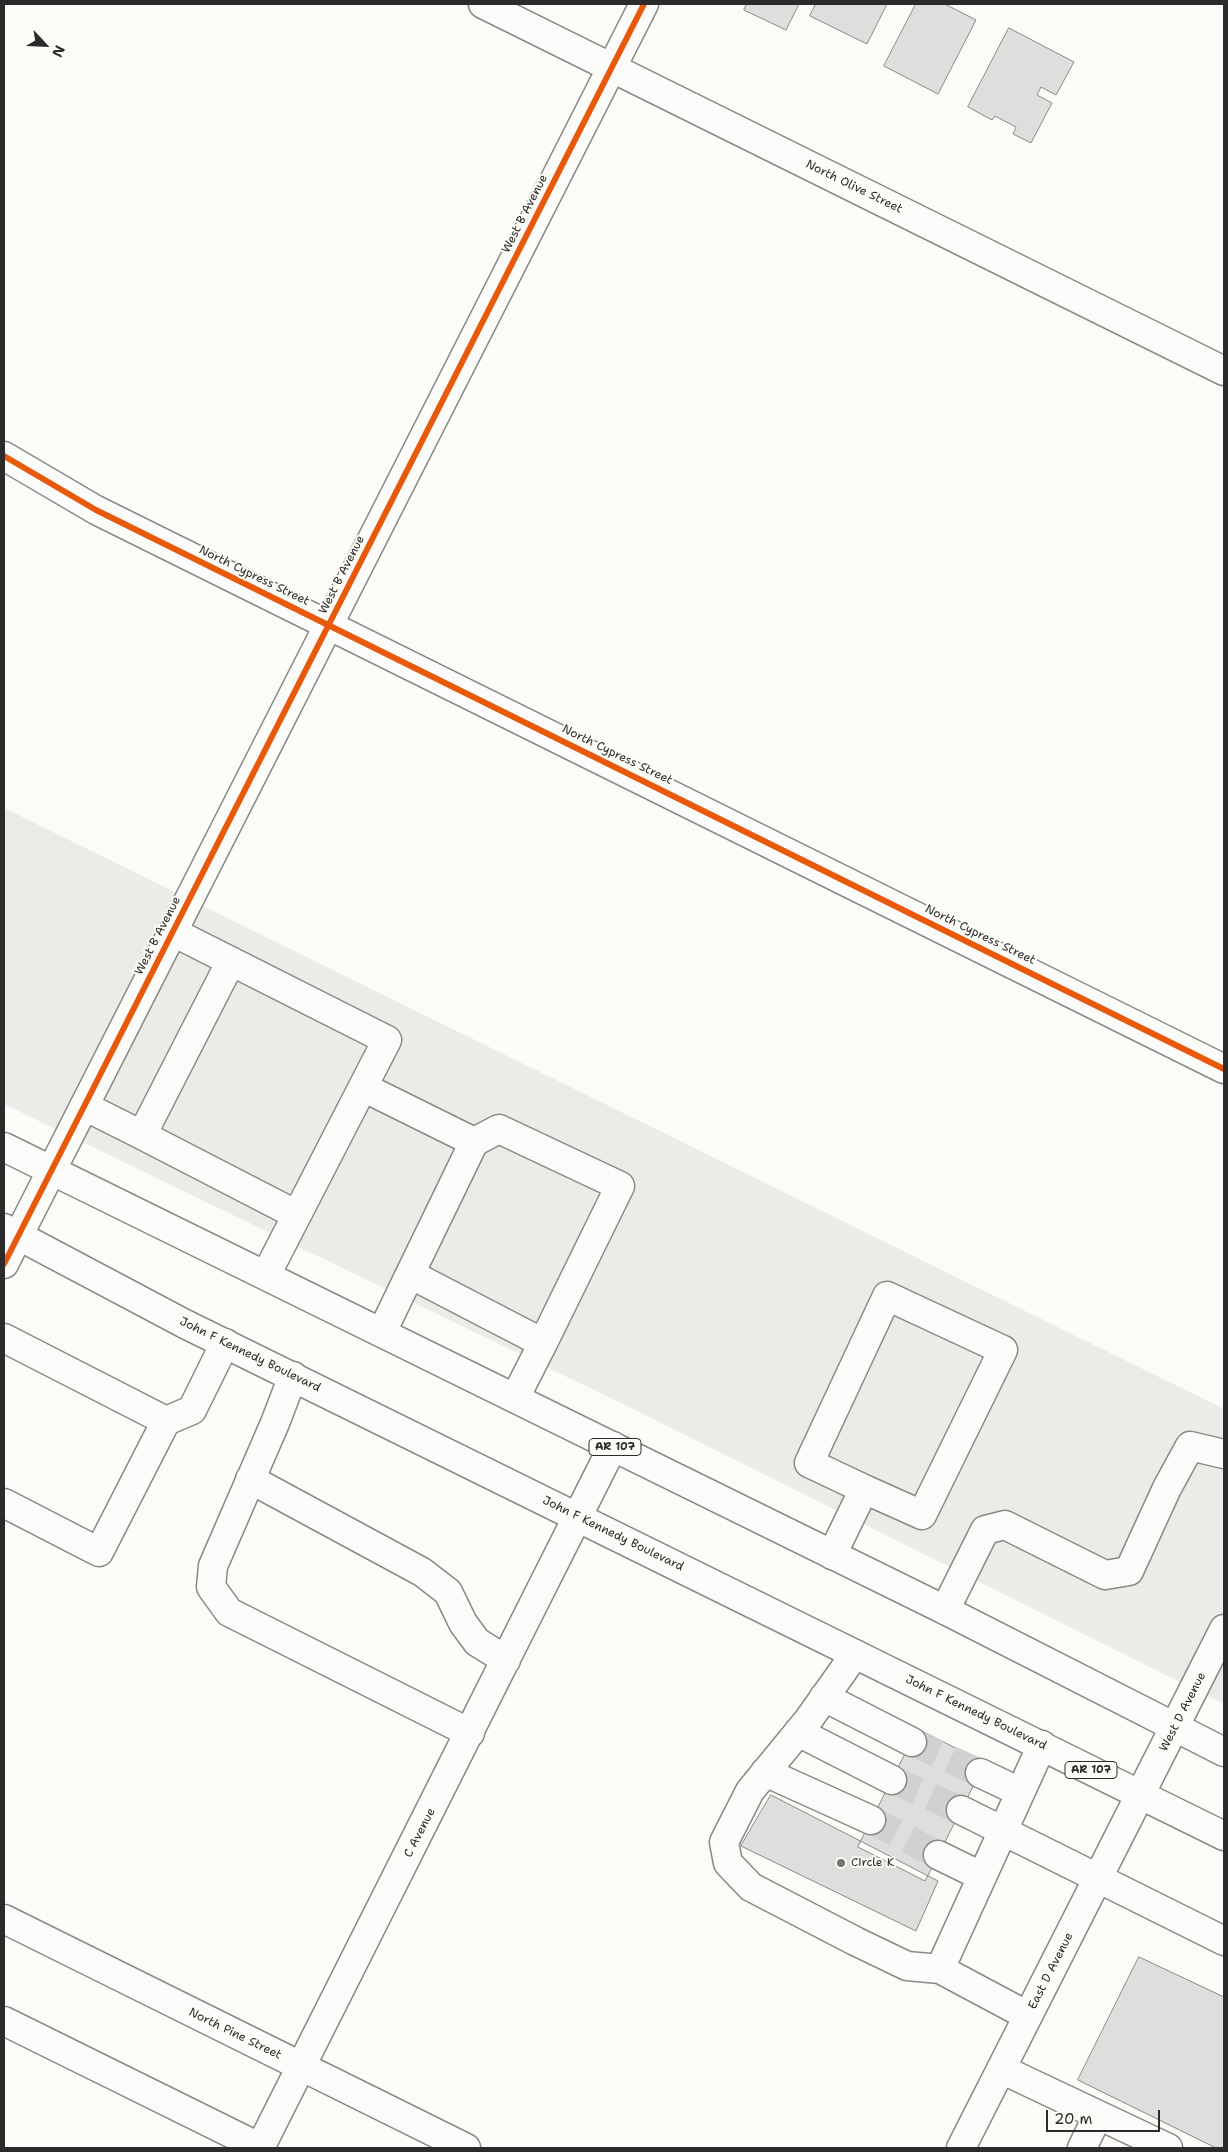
<!DOCTYPE html>
<html>
<head>
<meta charset="utf-8">
<style>
	body { margin:0 }
	#map { position:relative; width:1228px; height:2152px; overflow:hidden; background:#fcfbf8; font-family:"Shantell Sans",sans-serif }
	canvas { display:block }
	.frame { position:absolute; inset:0; border:5px solid #2b2b2b; pointer-events:none }
	.north { position:absolute; left:20px; top:20px; width:50px; height:50px; -webkit-text-stroke:4px #fdfcf7; paint-order:stroke; rotate:115deg; font-size:14px; font-weight:700; line-height:20px; text-align:center; color:#2b2b2b }
	.north::after { content:''; display:block; margin:auto; width:18px; height:22px; background:#2b2b2b; clip-path:polygon(50% 0,100% 100%,50% 72%,0 100%) }
	.scale { position:absolute; left:1046px; top:2110px; width:114px; height:22px; box-sizing:border-box; border:2px solid #2b2b2b; border-top:0; padding-left:6px; font-size:15px; line-height:18px; white-space:nowrap; color:#2b2b2b; -webkit-text-stroke:4px #fdfcf7; paint-order:stroke }
</style>
</head>
<body>
<div id="map">
<canvas width="1228" height="2152"></canvas>
<div class="frame"></div>
<div class="north">N</div>
<div class="scale">20 m</div>
</div>
<script>
const c = document.querySelector('canvas').getContext('2d');
c.lineJoin = 'round';
function fill(path, color) {
  c.fillStyle = color;
  c.fill(path, 'evenodd');
}
function trace(path, color, width, dash) {
  c.strokeStyle = color;
  c.lineWidth = width;
  c.lineCap = dash ? 'butt' : 'round';
  c.setLineDash(dash || []);
  c.stroke(path);
}
function drawText(font, color, halo, rows, align = 'center') {
  c.font = font + ' "Shantell Sans",sans-serif';
  c.lineWidth = 4;
  c.setLineDash([]);
  c.textBaseline = 'middle';
  c.strokeStyle = halo;
  c.fillStyle = color;
  for (const [text, x, y, turn = 0] of rows) {
    c.save();
    c.translate(x, y);
    c.rotate((+turn || 0) * Math.PI / 180);
    c.textAlign = isNaN(turn) ? turn : align;
    if (halo) c.strokeText(text, 0, 0);
    c.fillText(text, 0, 0);
    c.restore();
  }
}
fill(new Path2D(`
	M4 808 1224 1409V1704L629 1407 4 1104Z`), '#ecebe7');
const building = new Path2D(`
	M747 4H799L786 30 744 10Z
	M816 4H887L867 44 810 16Z
	M916 4H945L976 20 938 94 884 66Z
	M1009 28 1074 62 1056 95 1041 87 1037 95 1052 103 1031 143 1013 134 1016 127 995 116 992 120 968 107Z
	M918 1729 985 1763 925 1881 858 1847Z
	M771 1795 938 1881 916 1931 741 1846Z
	M1139 1957 1224 1997V2148H1216L1078 2080Z`);
fill(building, '#dfdedc');
trace(building, '#898987', 1);
trace(new Path2D(`
	M912 1742 980 1773
	M892 1780 961 1810
	M871 1820 938 1855`), '#d2d1cf', 28, [28, 14]);
const minor = new Path2D(`
	M483 4 1224 371
	M4 456 96 510 1224 1069
	M173 932 387 1040 266 1275
	M231 961 142 1135 297 1215
	M363 1087 474 1142 410 1274 543 1343 515 1398
	M84 1106 142 1135
	M474 1142 499 1129 620 1186 543 1343
	M4 1264 644 4
	M382 1332 410 1274
	M4 1338 166 1421 192 1410 225 1343
	M293 1376 275 1423 213 1566 211 1587 229 1612 470 1733
	M250 1479 422 1572 448 1592 463 1623 477 1642 506 1660
	M4 1503 99 1552 166 1421
	M832 1555 864 1489 922 1515 1003 1350 887 1296 809 1463 864 1489
	M945 1610 985 1530 1005 1525 1105 1575 1129 1571 1167 1488 1190 1446 1224 1454
	M855 1654 809 1719 750 1791 724 1842 728 1863 751 1887 855 1941 907 1966 940 1969 1028 2016
	M824 1697 912 1742
	M798 1732 892 1780
	M765 1772 871 1820
	M980 1773 1020 1792
	M961 1810 1224 1941
	M938 1855 981 1876
	M4 1919 466 2148
	M940 1969 1042 1745
	M4 2021 261 2148
	M1001 2069 1168 2148
	M260 2148 613 1446
	M961 2148 1224 1629
	M1082 2148 1098 2115`);
const major = new Path2D(`
	M4 1147 945 1610 1224 1752
	M4 1228 185 1324 1224 1836`);
trace(minor, '#898987', 31);
trace(major, '#898987', 31);
trace(minor, '#fbfbf9', 28);
trace(major, '#fbfbf9', 28);
trace(new Path2D(`
	M4 456 96 510 1224 1069
	M4 1264 644 4`), '#e8590c', 6);
for (const [x, y, r, color] of [
	[841,1863,5,"#747473"]
]) {
  const dot = new Path2D();
  dot.arc(x, y, r, 0, 2 * Math.PI);
  c.fillStyle = color;
  c.fill(dot);
  trace(dot, '#fdfcf7', 2);
}
for (const [x, y, w] of [
	[615,1447,52],
	[1091,1770,52]
]) {
  const box = new Path2D();
  box.roundRect(x - w / 2, y - 8.5, w, 17, 4);
  c.fillStyle = '#fdfcf7';
  c.fill(box);
  trace(box, '#2b2b2b', 1);
}
drawText('bold 11px', '#2b2b2b', null, [
	["AR 107",615,1447],
	["AR 107",1091,1770]
]);
drawText('12px', '#2b2b2b', '#fdfcf7', [
	["North Olive Street",854,187,26],
	["West B Avenue",525,214,-63],
	["West B Avenue",342,575,-63],
	["North Cypress Street",254,576,26],
	["North Cypress Street",617,755,26],
	["North Cypress Street",980,935,26],
	["West B Avenue",158,936,-63],
	["John F Kennedy Boulevard",250,1355,26],
	["John F Kennedy Boulevard",613,1534,26],
	["West D Avenue",1183,1712,-63],
	["John F Kennedy Boulevard",976,1713,26],
	["C Avenue",420,1833,-63],
	["East D Avenue",1051,1971,-63],
	["North Pine Street",235,2034,26]
]);
drawText('12px', '#2b2b2b', '#fdfcf7', [
	["Circle K",851,1863]
], 'left');
</script>
</body>
</html>
